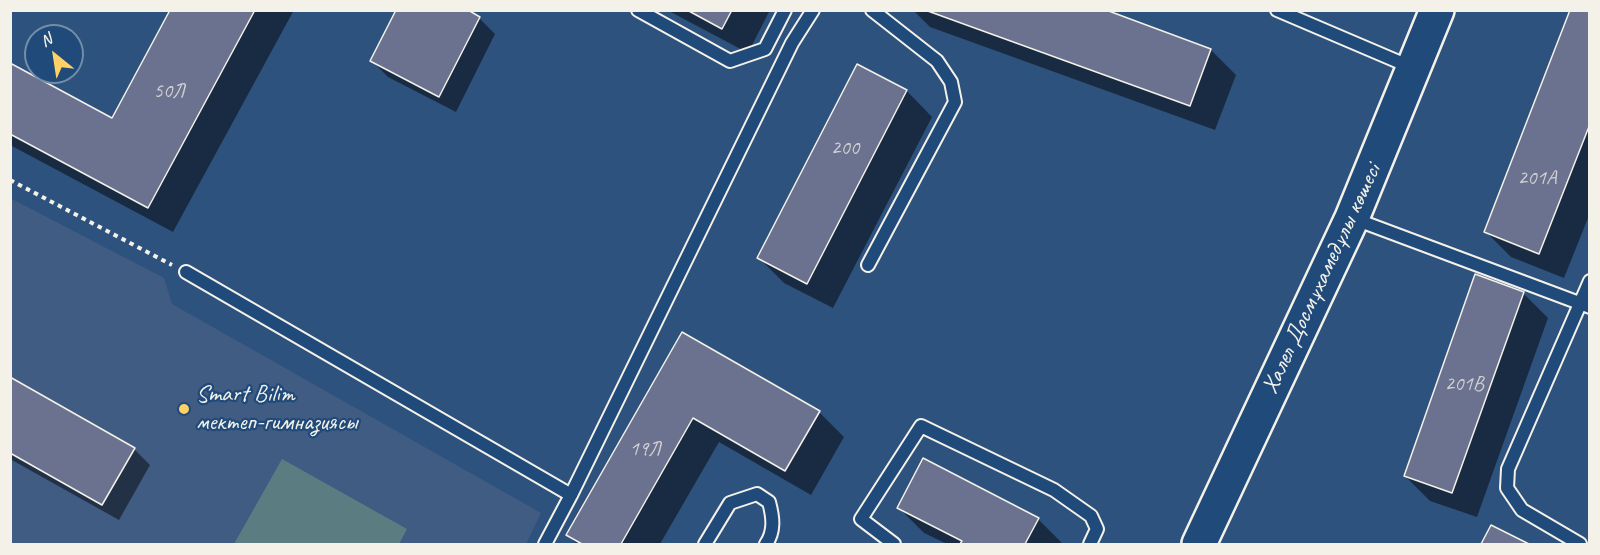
<!DOCTYPE html>
<html>
<head>
<meta charset="utf-8">
<style>
	body { margin:0 }
	#map { position:relative; width:1600px; height:555px; overflow:hidden; background:#2e527e; font-family:Caveat,sans-serif }
	canvas { display:block }
	.frame { position:absolute; inset:0; border:12px solid #f4f1e8; pointer-events:none }
	.north { position:absolute; left:24px; top:24px; width:60px; height:60px; box-sizing:border-box; background:#1f4a7a; border:2px solid #748da6; border-radius:50%; rotate:330deg; font-size:16px; font-weight:700; line-height:24px; text-align:center; color:#f4f1e8 }
	.north::after { content:''; display:block; margin:auto; width:21px; height:27px; background:#ffd166; clip-path:polygon(50% 0,100% 100%,50% 72%,0 100%) }
</style>
</head>
<body>
<div id="map">
<canvas width="1600" height="555"></canvas>
<div class="frame"></div>
<div class="north">N</div>
</div>
<script>
const c = document.querySelector('canvas').getContext('2d');
c.lineJoin = 'round';
function fill(path, color) {
  c.fillStyle = color;
  c.fill(path, 'evenodd');
}
function trace(path, color, width, dash) {
  c.strokeStyle = color;
  c.lineWidth = width;
  c.lineCap = dash ? 'butt' : 'round';
  c.setLineDash(dash || []);
  c.stroke(path);
}
function drawText(font, color, halo, rows, align = 'center') {
  c.font = font + ' Caveat,sans-serif';
  c.lineWidth = 4.5;
  c.setLineDash([]);
  c.textBaseline = 'middle';
  c.strokeStyle = halo;
  c.fillStyle = color;
  for (const [text, x, y, turn = 0] of rows) {
    c.save();
    c.translate(x, y);
    c.rotate((+turn || 0) * Math.PI / 180);
    c.textAlign = isNaN(turn) ? turn : align;
    if (halo) c.strokeText(text, 0, 0);
    c.fillText(text, 0, 0);
    c.restore();
  }
}
fill(new Path2D(`
	M10 198 164 278 172 304 541 513 526 544H11Z`), '#405c83');
fill(new Path2D(`
	M282 459 407 529 399 544H234Z`), '#5b7d82');
fill(new Path2D(`
	M172 10H294L173 232 10 145V65L112 120Z
	M667 10H770L748 53Z
	M913 10H1101L1211 50 1236 75 1215 130 930 27Z
	M1590 10V213L1564 278 1511 257 1486 232Z
	M479 18 495 34 456 112 388 77 372 61Z
	M858 66 907 91 932 117 833 308 784 283 759 258Z
	M1523 293 1548 318 1477 517 1430 501 1405 476Z
	M682 334 819 412 844 437 811 495 719 442 660 544H577L567 535Z
	M10 379 134 449 150 465 119 520 10 459Z
	M899 508 1038 519 1063 544H947L924 533Z
	M1491 527 1526 544H1482Z`), '#0007');
const building = new Path2D(`
	M170 10H255L148 208 10 134V63L112 118Z
	M396 10H468L480 17 439 97 370 61Z
	M687 10H732L722 29Z
	M925 10H1106L1211 49 1190 106Z
	M1570 10H1590V124L1539 254 1484 232Z
	M857 64 907 90 807 284 757 258Z
	M1475 274 1524 292 1452 493 1404 476Z
	M682 332 820 411 785 471 693 418 621 544H582L566 535Z
	M10 377 135 448 102 505 10 453Z
	M923 458 1039 518 1025 544H960L962 541 897 508Z
	M1491 525 1529 544H1481Z`);
fill(building, '#6b7290');
trace(building, '#f4f1e8', 1.5);
const lane = new Path2D(`
	M638 10 730 61 765 49 785 10
	M1277 10 1413 68
	M1352 218 1590 307
	M868 265 955 102 951 82 937 61 872 10
	M186 272 571 495 792 43 813 10
	M545 544 571 495
	M705 544 730 503 757 494 769 502C773 517 775 531 766 544
	M894 544 861 519 921 426 1054 490 1091 516 1097 529 1090 544
	M1580 544 1522 510 1507 488 1508 469 1590 281`);
const secondary = new Path2D(`
	M1199 544 1352 218 1437 10`);
trace(lane, '#f4f1e8', 16);
trace(secondary, '#f4f1e8', 38);
trace(new Path2D(`
	M10 180 172 265`), '#f4f1e8', 4, [4.5, 4.5]);
trace(lane, '#1f4a7a', 12);
trace(secondary, '#1f4a7a', 33);
for (const [x, y, r, color] of [
	[184,409,6,"#ffd166"]
]) {
  const dot = new Path2D();
  dot.arc(x, y, r, 0, 2 * Math.PI);
  c.fillStyle = color;
  c.fill(dot);
  trace(dot, '#1f4a7a', 2);
}
drawText('21px', '#d2d1d2', null, [
	["50Л",169,91],
	["200",845,148],
	["201А",1537,178],
	["201В",1464,384],
	["19Л",645,449]
]);
drawText('24px', '#f4f1e8', '#1f4a7a', [
	["Халел Досмұхамедұлы көшесі",1322,279,-65]
]);
drawText('24px', '#f4f1e8', '#1f4a7a', [
	["Smart Bilim",196,395],
	["мектеп-гимназиясы",196,423]
], 'left');
</script>
</body>
</html>
